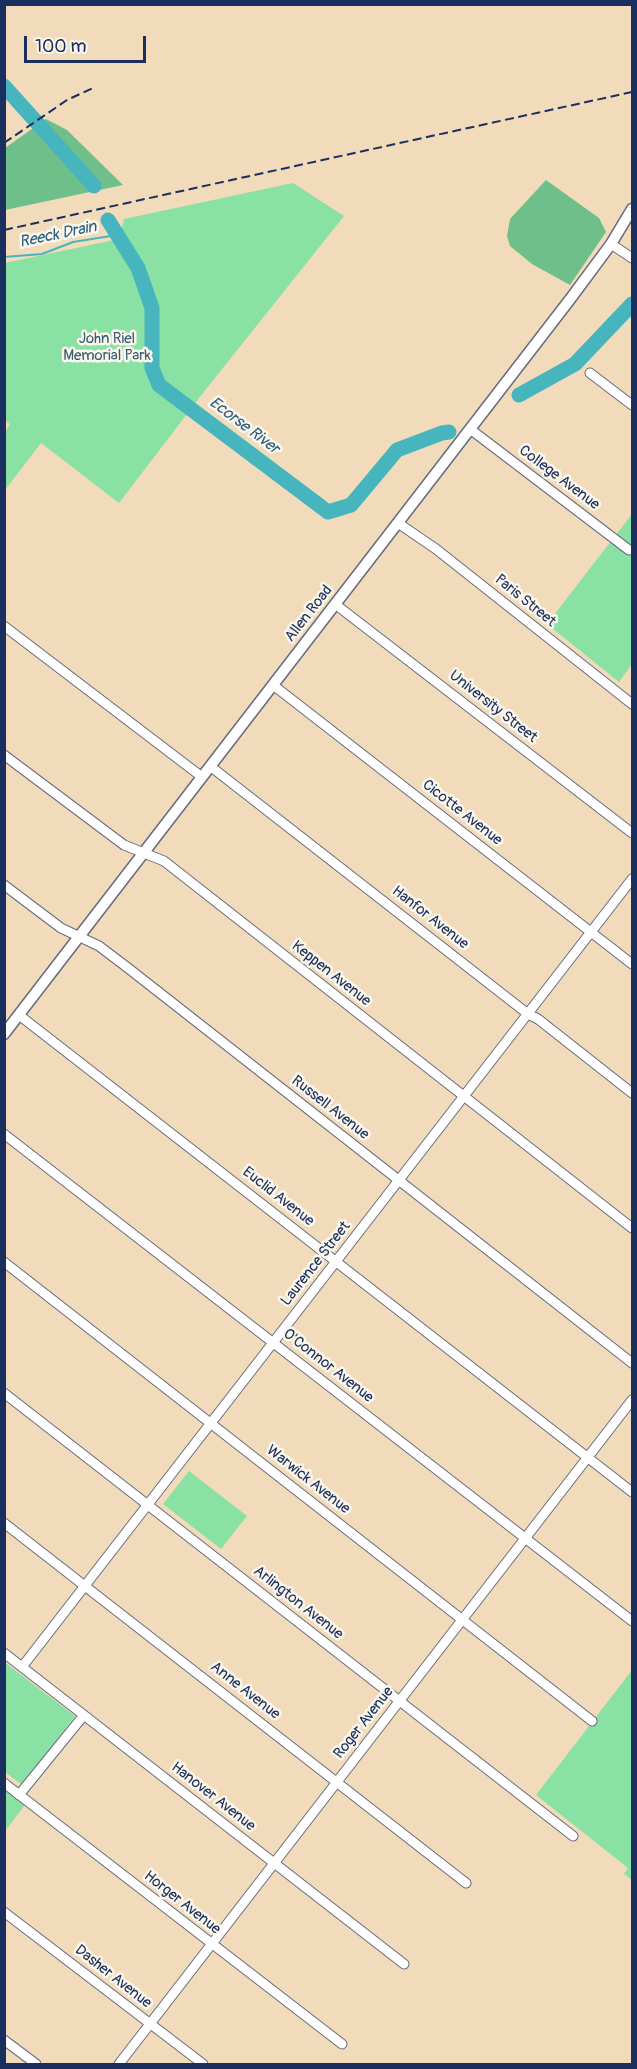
<!DOCTYPE html>
<html>
<head>
<meta charset="utf-8">
<style>
	body { margin:0 }
	#map { position:relative; width:637px; height:2069px; overflow:hidden; background:#f1dbbb; font-family:Pangolin,sans-serif }
	canvas { display:block }
	.frame { position:absolute; inset:0; border:6px solid #1b2f5e; pointer-events:none }
	.scale { position:absolute; left:24px; top:36px; width:122px; height:27px; box-sizing:border-box; border:3px solid #1b2f5e; border-top:0; padding-left:8px; font-size:18px; line-height:21px; white-space:nowrap; color:#1b2f5e; -webkit-text-stroke:4px #fbf7ec; paint-order:stroke }
</style>
</head>
<body>
<div id="map">
<canvas width="637" height="2069"></canvas>
<div class="frame"></div>
<div class="scale">100 m</div>
</div>
<script>
const c = document.querySelector('canvas').getContext('2d');
c.lineJoin = 'round';
function fill(path, color) {
  c.fillStyle = color;
  c.fill(path, 'evenodd');
}
function trace(path, color, width, dash) {
  c.strokeStyle = color;
  c.lineWidth = width;
  c.lineCap = dash ? 'butt' : 'round';
  c.setLineDash(dash || []);
  c.stroke(path);
}
function drawText(font, color, halo, rows, align = 'center') {
  c.font = font + ' Pangolin,sans-serif';
  c.lineWidth = 5;
  c.setLineDash([]);
  c.textBaseline = 'middle';
  c.strokeStyle = halo;
  c.fillStyle = color;
  for (const [text, x, y, turn = 0] of rows) {
    c.save();
    c.translate(x, y);
    c.rotate((+turn || 0) * Math.PI / 180);
    c.textAlign = isNaN(turn) ? turn : align;
    if (halo) c.strokeText(text, 0, 0);
    c.fillText(text, 0, 0);
    c.restore();
  }
}
fill(new Path2D(`
	M293 183 344 216 203 393 119 503 41 443 5 490V432L10 424 4 420 5 263 119 239 124 219Z
	M632 514V664L619 682 547 624Z
	M189 1471 247 1516 221 1549 163 1504Z
	M4 1662 75 1716 22 1785 5 1772Z
	M632 1670V1880L624 1874 628 1868 536 1795Z
	M4 1789 25 1805 5 1831H4Z`), '#8ae1a4');
fill(new Path2D(`
	M46 119 67 130 123 185 5 210V148Z
	M546 180 599 218 606 232 570 285 532 264 510 246 507 236 510 219Z`), '#6fbf8a');
trace(new Path2D(`
	M4 257 42 254 73 242 117 235`), '#46b5be', 2);
trace(new Path2D(`
	M4 86 94 186
	M108 220 138 268 152 308V368L159 385 328 512 351 505 397 450 442 433 449 432
	M519 395 575 364 632 304`), '#46b5be', 15);
const minor = new Path2D(`
	M611 244 632 258
	M590 373 632 405
	M470 429 629 550
	M398 523 436 549 632 704
	M335 604 632 833
	M4 626 202 777
	M273 685 632 964
	M4 755 124 845 164 861 632 1228
	M210 766 528 1014 538 1019 632 1093
	M4 885 61 928 99 946 128 968 632 1363
	M19 1015 632 1492
	M4 1134 632 1621
	M4 1262 592 1721
	M4 1393 573 1836
	M4 1523 466 1883
	M4 1653 404 1964
	M22 1667 632 879
	M4 1783 342 2044
	M19 1795 84 1715
	M4 1912 203 2064
	M4 2040 36 2064
	M119 2064 632 1400`);
const major = new Path2D(`
	M4 1034 571 298 611 244 632 209`);
trace(minor, '#666b7f', 11);
trace(major, '#666b7f', 13);
trace(minor, '#fff', 9);
trace(major, '#fff', 10);
trace(new Path2D(`
	M4 143 67 100 93 88
	M4 230 632 92`), '#1b2f5e', 2, [9, 4.5]);
drawText('15px', '#375c70', '#fbf7ec', [
	["John Riel",107,339],
	["Memorial Park",107,356]
]);
drawText('15px', '#1b2f5e', '#fbf7ec', [
	["College Avenue",559,478,37],
	["Paris Street",525,601,39],
	["Allen Road",309,614,-52],
	["University Street",493,707,38],
	["Cicotte Avenue",462,813,38],
	["Hanfor Avenue",430,918,38],
	["Keppen Avenue",331,974,38],
	["Russell Avenue",330,1108,38],
	["Euclid Avenue",278,1197,38],
	["Laurence Street",316,1264,-52],
	["O'Connor Avenue",328,1366,38],
	["Warwick Avenue",308,1480,38],
	["Arlington Avenue",298,1603,38],
	["Anne Avenue",245,1691,38],
	["Roger Avenue",364,1723,-52],
	["Hanover Avenue",213,1797,38],
	["Horger Avenue",182,1903,38],
	["Dasher Avenue",113,1977,38]
]);
drawText('italic 16px', '#2a5e80', '#fbf7ec', [
	["Reeck Drain",58,235,-12],
	["Ecorse River",244,426,37]
]);
</script>
</body>
</html>
